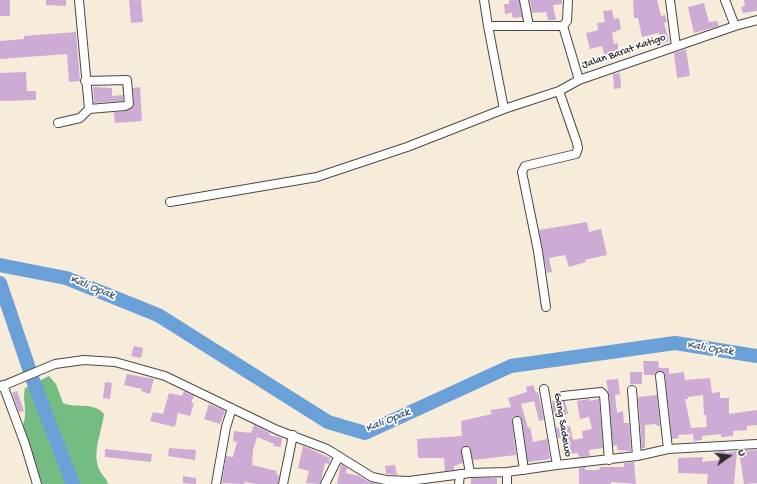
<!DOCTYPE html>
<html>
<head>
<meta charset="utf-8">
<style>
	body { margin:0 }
	#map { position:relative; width:757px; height:484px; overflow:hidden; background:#f7ecda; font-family:"Gochi Hand",sans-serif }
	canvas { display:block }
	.north { position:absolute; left:709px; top:436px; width:40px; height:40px; -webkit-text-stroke:3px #fff; paint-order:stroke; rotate:76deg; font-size:11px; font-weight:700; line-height:16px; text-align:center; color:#2b2b2b }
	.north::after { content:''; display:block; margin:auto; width:14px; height:18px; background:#2b2b2b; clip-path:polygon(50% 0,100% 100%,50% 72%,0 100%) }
</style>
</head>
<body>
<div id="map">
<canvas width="757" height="484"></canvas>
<div class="north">U</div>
</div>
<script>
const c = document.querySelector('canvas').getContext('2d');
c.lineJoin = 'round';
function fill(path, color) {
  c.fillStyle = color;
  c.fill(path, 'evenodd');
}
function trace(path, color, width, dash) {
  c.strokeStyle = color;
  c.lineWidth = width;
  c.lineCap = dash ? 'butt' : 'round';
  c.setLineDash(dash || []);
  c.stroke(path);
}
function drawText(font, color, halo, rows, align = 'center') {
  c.font = font + ' "Gochi Hand",sans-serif';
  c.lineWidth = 3.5;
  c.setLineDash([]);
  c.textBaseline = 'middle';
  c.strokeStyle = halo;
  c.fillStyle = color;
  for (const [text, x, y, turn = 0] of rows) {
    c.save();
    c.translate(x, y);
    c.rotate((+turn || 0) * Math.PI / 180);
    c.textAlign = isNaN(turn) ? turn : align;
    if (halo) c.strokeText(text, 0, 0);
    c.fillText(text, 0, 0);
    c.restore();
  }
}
fill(new Path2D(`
	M49 376 56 384 63 403C78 409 93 401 104 414 102 432 91 454 100 471 102 476 107 478 108 484H42L23 427C23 422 26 417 25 411 25 403 23 397 25 388Z`), '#75bc82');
trace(new Path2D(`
	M0 265 66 278 158 315 328 422 365 433 511 366 675 343 757 356
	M0 283 35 386 73 484`), '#69a0d7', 14);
fill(new Path2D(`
	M0 0H10V16H0Z
	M46 0H66V6L46 5Z
	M129 0H141L143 22 131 23Z
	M509 0H519L522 17 513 18 512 13 505 14 504 4H509Z
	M530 0H562V4L553 5 556 20H548L546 12 532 13Z
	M633 0H657L661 16 665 15 667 22 664 23 669 41 662 44 659 33 642 37 638 18H634Z
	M744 0H757V11L743 13 741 7 745 6Z
	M704 3 709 22 717 21 719 26 694 33 688 7Z
	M612 10 614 19 619 18 621 29 612 33 614 44 618 43V51L615 52 616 54 605 57 602 46 590 49 586 33 598 30 597 23 605 22 603 11Z
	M76 32 80 81 69 82 67 54 0 59V41L24 39V36Z
	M686 49 690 76 677 78 674 53Z
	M26 72 27 91H36V100L0 101V73Z
	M620 73 621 88 614 89 613 74Z
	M93 87 112 88V96L123 95V101L94 103Z
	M140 87 142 121 115 123 114 112 126 111 134 107 133 88Z
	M587 222 589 232 601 229 607 255 585 260 586 262 569 267 565 255 549 258 552 272 547 273 539 230Z
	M134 346 143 348 141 358 131 356Z
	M643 361H658L659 368H669V374L684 372 685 380 710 378 712 393 720 392V398H729V414L757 410V425L747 426V430L733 431V436L721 437V434L702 436V440L694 441 693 434 678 435 679 438 672 439 665 375 660 371 655 375H644ZM703 395 704 415H706L707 427 691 428 685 399H688V397Z
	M630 372H642V384H630Z
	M127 374 154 379 150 394 141 391 142 389 124 385Z
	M618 379 620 394 615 395 617 413 623 411 624 423H629L631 451 617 450V445L613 446 609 395 606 380Z
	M105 382 112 383 110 399 103 398Z
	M533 385 536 393 538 392 544 420 539 421 534 401 521 404 528 428 530 427 533 442 547 439 550 459 528 462 522 420 517 416 513 417 512 421 516 455 473 460 470 448 465 446 461 450 463 463 454 466V470L445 471 444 458H418L417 439 462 436 461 421 492 414 490 410 511 407 508 398 527 392 526 387Z
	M17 391 24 411 19 412 12 393Z
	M184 391 194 396 191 403H194L190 416 178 413 175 427 150 421 153 412 163 414 169 393 182 396Z
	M657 395 660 426H657L656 424 645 425V448H642L638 397Z
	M559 399 565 401 568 414 554 417 552 401Z
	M589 399V401L599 399 603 448 589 450 590 456 580 457 577 453 569 454 566 437 558 438 556 428 570 426 573 440 583 438 582 431 592 429 589 417 580 419 577 401Z
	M209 404 225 411 220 424 204 419Z
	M254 425 270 433 269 435 282 438 281 447 273 446 274 444 257 437 253 450 252 465 277 471 276 474 279 475 278 484H256L245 482 244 484 222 483 226 456 233 457 237 442 233 441 234 431 251 433Z
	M303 446 330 458 329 464 325 463 320 484 306 483 309 471 298 468Z
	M169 448 196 450 195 460 168 456Z
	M105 449 152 454 151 462 105 457Z
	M757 450V483L744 484 739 451Z
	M725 451V453L737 451 734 484H707L708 474 678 473V458L703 457 702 462 719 460 717 452Z
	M634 462 636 484 611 482V484H579V468L585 467V470H599L600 467H624V463Z
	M341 464 347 468 346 473 359 476 369 482 378 484H337Z
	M395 465 397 475 386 474 385 466Z
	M183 476 196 478V484L183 483Z
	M471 478H497V484H471Z`), '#cdabd5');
const minor = new Path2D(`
	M79 0 89 109
	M484 0 488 26H563L579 80 735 26 757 20
	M524 0 529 26
	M670 0 676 46
	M725 0 735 26
	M488 26 504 109
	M563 26 567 21 568 0
	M58 123 80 118 89 109 125 106 129 104 127 80 85 81
	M170 202 317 177 407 147 504 109 559 91 579 80
	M546 307 538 251 522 172 525 166 576 154 578 148 577 143 559 91
	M660 376 668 449
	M3 385 25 444 37 484
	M0 387 55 364 84 360 115 362 165 376 277 430 327 449 372 477 386 480 409 481 470 473 507 472 557 465 637 456 668 449 757 444
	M544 389 557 465
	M632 390 637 456
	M563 396 601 392 604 395 609 460
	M517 421 524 470
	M466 451 470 473
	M507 472V484
	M216 484 226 427 232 408
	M283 484 293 435
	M325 484 339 456
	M459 484 460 474`);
trace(minor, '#4a4845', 10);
trace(minor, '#fff', 8);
drawText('11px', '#2b2b2b', '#fff', [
	["Jalan Barat Katigo",624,52,-19],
	["Gang Sadewo",562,425,80]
]);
drawText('italic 12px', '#476078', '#fff', [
	["Kali Opak",92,288,22],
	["Kali Opak",710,349,9],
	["Kali Opak",388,421,-22]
]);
</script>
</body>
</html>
